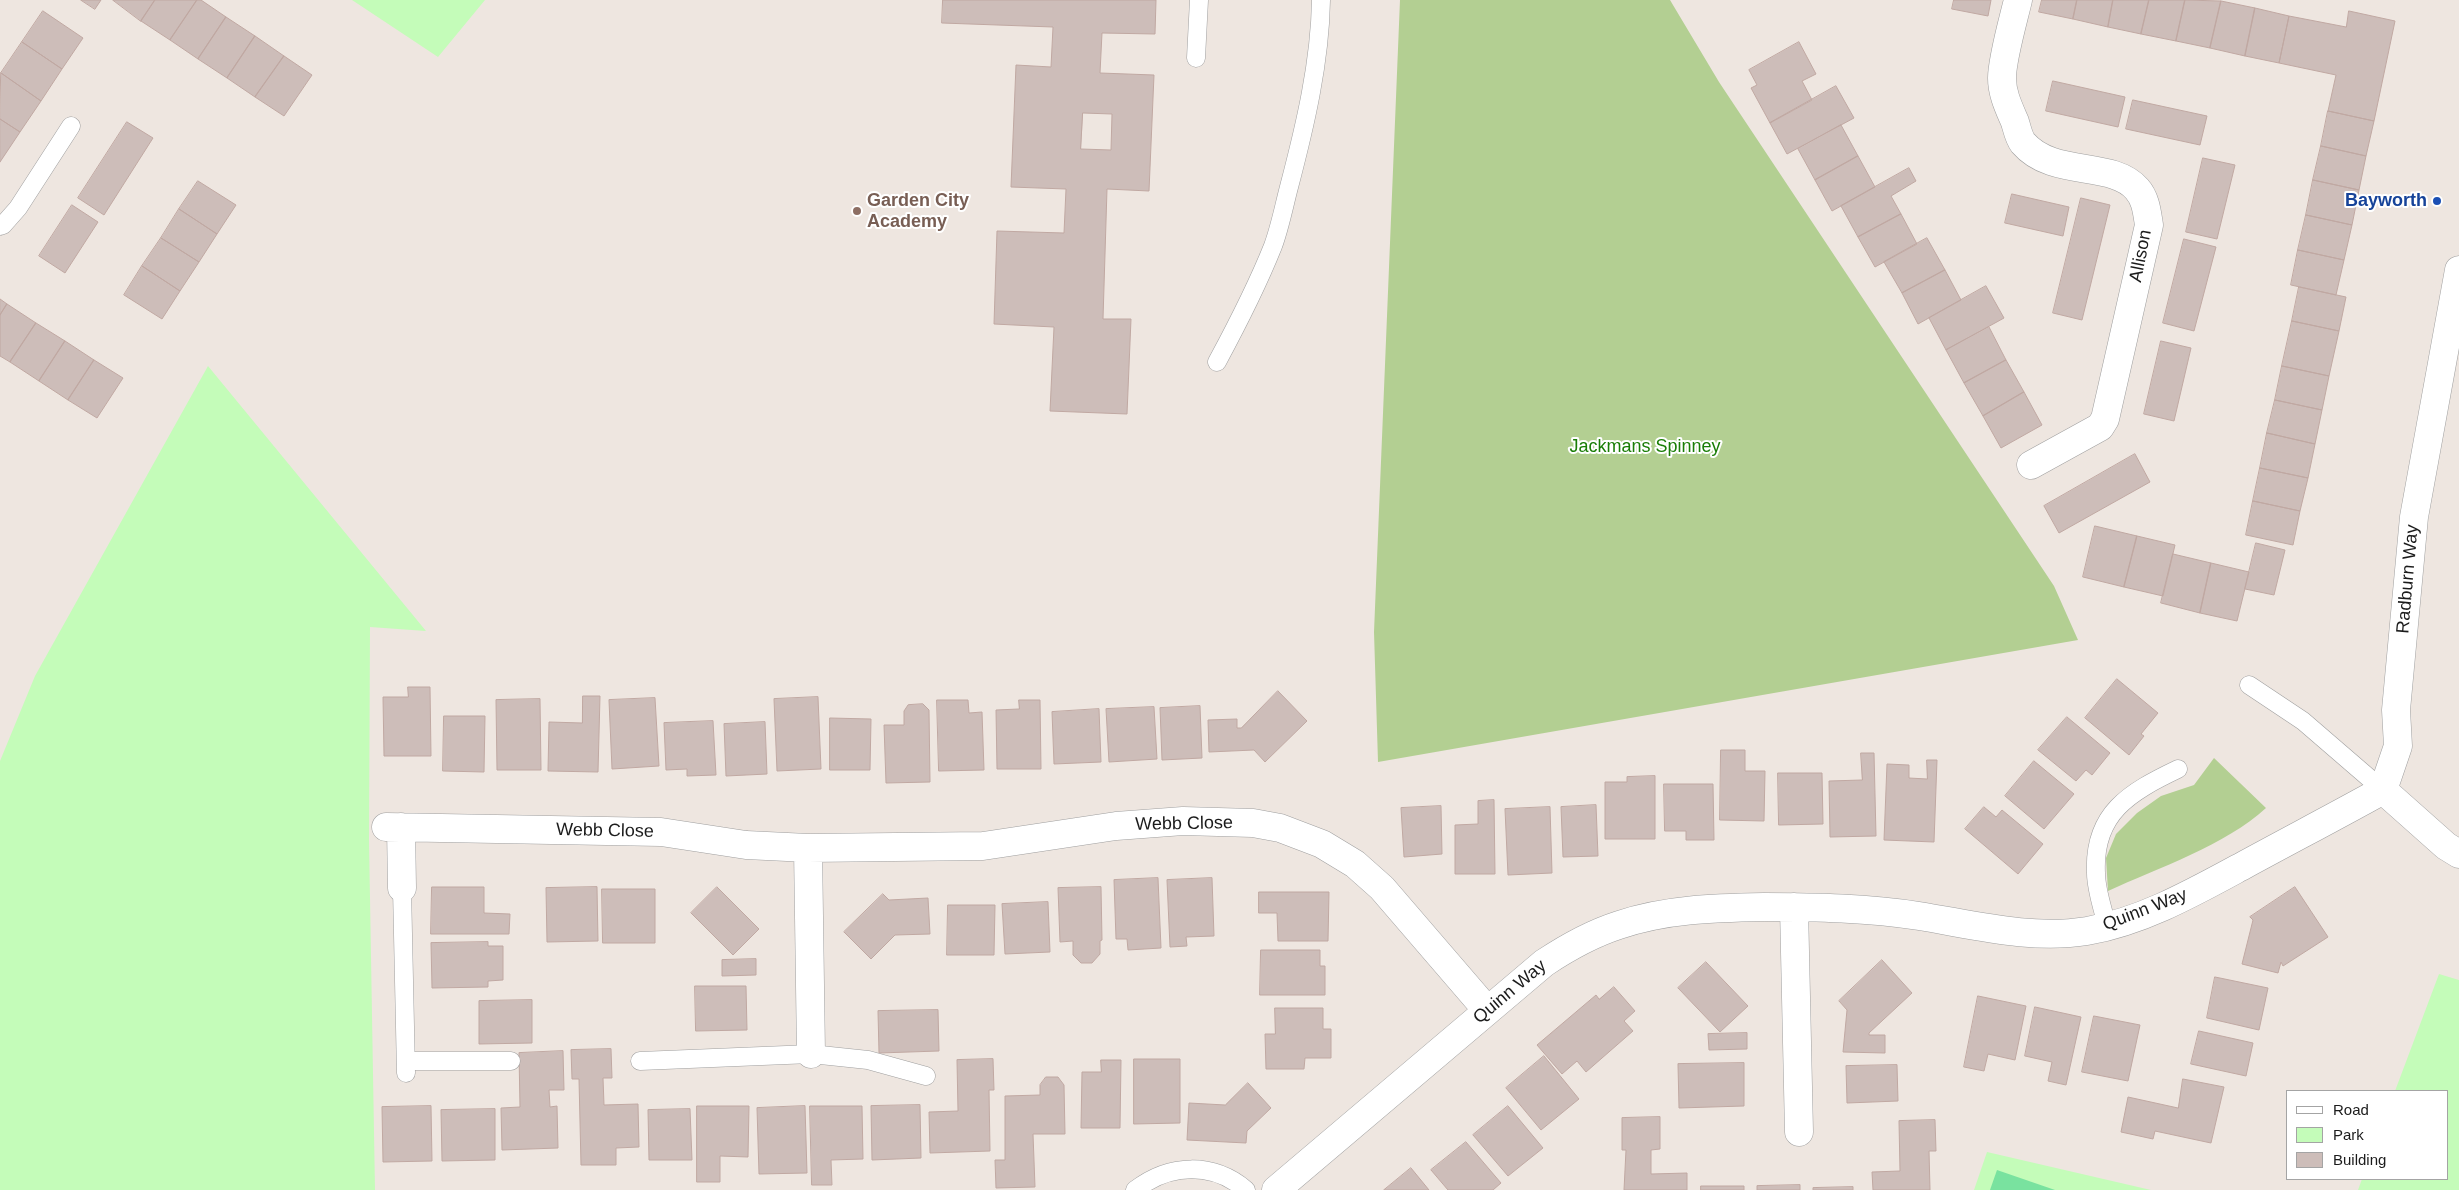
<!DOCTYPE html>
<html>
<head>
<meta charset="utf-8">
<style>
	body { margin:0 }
	#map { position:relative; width:2459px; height:1190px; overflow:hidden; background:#eee6e0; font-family:Helvetica,sans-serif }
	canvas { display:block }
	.legend { position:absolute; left:2286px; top:1090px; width:162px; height:90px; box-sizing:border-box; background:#fff; border:1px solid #a4a4a4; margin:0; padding:6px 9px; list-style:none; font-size:15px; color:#1b1b1b }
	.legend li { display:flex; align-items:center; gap:10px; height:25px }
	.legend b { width:25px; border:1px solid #a4a4a4 }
</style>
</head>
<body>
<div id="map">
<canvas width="2459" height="1190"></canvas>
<ul class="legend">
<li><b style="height:6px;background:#fff"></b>Road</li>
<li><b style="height:14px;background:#c4fcb9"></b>Park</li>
<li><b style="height:14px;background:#cdbdb9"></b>Building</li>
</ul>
</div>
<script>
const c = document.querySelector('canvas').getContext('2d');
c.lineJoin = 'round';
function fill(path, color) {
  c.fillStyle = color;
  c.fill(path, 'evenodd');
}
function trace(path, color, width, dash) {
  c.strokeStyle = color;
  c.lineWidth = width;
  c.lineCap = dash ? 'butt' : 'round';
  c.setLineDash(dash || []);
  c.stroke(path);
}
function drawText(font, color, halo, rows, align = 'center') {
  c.font = font + ' Helvetica,sans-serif';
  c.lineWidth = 4;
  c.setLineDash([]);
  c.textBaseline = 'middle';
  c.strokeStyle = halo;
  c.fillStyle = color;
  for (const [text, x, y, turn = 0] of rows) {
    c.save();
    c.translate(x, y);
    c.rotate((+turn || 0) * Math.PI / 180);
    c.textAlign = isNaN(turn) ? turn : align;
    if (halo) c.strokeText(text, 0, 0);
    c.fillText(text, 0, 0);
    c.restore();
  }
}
fill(new Path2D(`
	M1400 0H1670L1719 82 2054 586 2078 640 1378 762 1374 632Z
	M2214 758 2266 808C2226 845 2158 868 2108 891L2106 858 2116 834 2137 813 2161 796 2194 785Z`), '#b3cf92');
fill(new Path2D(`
	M352 0H485L438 57Z
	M208 366 426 631 370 627 369 840 375 1190H0V761L35 676Z
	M2439 974 2459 980V1190H2358L2362 1179H2448V1091H2395Z
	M1987 1152 2151 1190H1974Z`), '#c4fcb9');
fill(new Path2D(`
	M1997 1170 2055 1190H1990Z`), '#79e29f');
const building = new Path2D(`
	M81 0H101L95 9Z
	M113 0H155L141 21Z
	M155 0H197L170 40 141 21Z
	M197 0H201L226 17 198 59 170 40Z
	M943 0H1156L1155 34 1102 33 1100 73 1154 75 1149 191 1107 189 1103 319H1131L1127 414 1050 411 1054 327 994 324 997 231 1064 233 1066 189 1011 187 1016 65 1051 67 1053 27 942 23ZM1083 113 1112 114 1111 150 1081 149Z
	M1954 0H1991L1988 16 1952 9Z
	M2042 0H2077L2073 19 2039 12Z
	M2077 0H2113L2108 27 2073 19Z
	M2113 0H2149L2141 34 2108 27Z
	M2149 0H2185L2176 41 2141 34Z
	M2185 0 2221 1 2210 48 2176 41Z
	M2221 1 2255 8 2245 56 2210 48Z
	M2255 8 2289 16 2279 63 2245 56Z
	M43 11 83 38 62 69 22 42Z
	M2349 11 2395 21 2374 121 2328 111 2336 75 2279 63 2289 16 2346 27Z
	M226 17 255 36 227 78 198 59Z
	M255 36 284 56 255 97 227 78Z
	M22 42 62 69 41 101 1 73Z
	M1799 42 1816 74 1802 81 1812 100 1770 123 1751 88 1757 85 1749 70Z
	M284 56 312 75 284 116 255 97Z
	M1 73 41 101 20 132 0 119Z
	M2053 81 2125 97 2118 127 2046 111Z
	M1836 86 1854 118 1787 154 1770 123Z
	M2133 100 2207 116 2200 145 2126 129Z
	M2328 111 2374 121 2366 156 2321 146Z
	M0 119 20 132 0 162Z
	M127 122 153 138 104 215 78 198Z
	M1841 125 1858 156 1815 180 1798 149Z
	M2321 146 2366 156 2359 190 2313 180Z
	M1858 156 1875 187 1832 211 1815 180Z
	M2203 158 2235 165 2217 239 2186 232Z
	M1909 168 1916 181 1891 196 1901 214 1858 237 1841 206Z
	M2313 180 2359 190 2352 225 2306 215Z
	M198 181 236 205 217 234 179 209Z
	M2012 194 2069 207 2063 236 2005 223Z
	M2081 198 2110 205 2082 320 2053 313Z
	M72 205 98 222 65 273 39 256Z
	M179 209 217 234 199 262 161 238Z
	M1901 214 1917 244 1875 267 1858 237Z
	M2306 215 2352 225 2344 260 2298 250Z
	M161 238 199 262 180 291 142 266Z
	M1927 238 1945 270 1902 293 1884 262Z
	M2184 239 2216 247 2194 331 2163 323Z
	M2298 250 2344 260 2336 295 2291 285Z
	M142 266 180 291 162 319 124 295Z
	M1945 270 1961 300 1918 324 1902 293Z
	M1986 286 2004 318 1946 350 1929 318Z
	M2299 287 2346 297 2339 331 2292 321Z
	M0 299 7 304 0 315Z
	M7 304 36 323 10 362 0 356V315Z
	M2292 321 2339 331 2329 376 2282 366Z
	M36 323 65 341 39 381 10 362Z
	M1989 327 2006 360 1964 383 1946 350Z
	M65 341 94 360 68 400 39 381Z
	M2161 341 2191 348 2174 421 2144 414Z
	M94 360 123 378 97 418 68 400Z
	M2006 360 2024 392 1983 416 1964 383Z
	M2282 366 2329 376 2322 410 2275 400Z
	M2024 392 2042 425 2001 448 1983 416Z
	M2275 400 2322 410 2315 444 2267 433Z
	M2267 433 2315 444 2308 478 2260 468Z
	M2135 454 2150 482 2059 533 2044 506Z
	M2260 468 2308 478 2300 511 2253 501Z
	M2253 501 2300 511 2293 545 2246 535Z
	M2095 526 2137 536 2124 587 2083 577Z
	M2137 536 2175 545 2163 596 2124 587Z
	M2256 543 2285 550 2274 595 2245 589Z
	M2173 554 2211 563 2200 613 2161 603Z
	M2211 563 2249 572 2237 621 2200 613Z
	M2117 679 2158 713 2141 734 2144 736 2129 755 2085 718Z
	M408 687H430L431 756H384L383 697H408Z
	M1278 691 1307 721 1265 762 1254 750 1209 752 1208 720 1237 719V728H1241Z
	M583 696H600L598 772 548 771 549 722 582 723Z
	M818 697 821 769 777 771 774 699Z
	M655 698 659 766 612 769 609 700Z
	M540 699 541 770H497L496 700Z
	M937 700H968L969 713 982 712 984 770 939 771Z
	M1019 700H1040L1041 769H997L996 710 1019 709Z
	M923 704 929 710 930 782 886 783 884 725H904V711L908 705Z
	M1200 706 1202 758 1162 760 1160 708Z
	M1154 707 1157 759 1109 762 1106 709Z
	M1099 709 1101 762 1054 764 1052 712Z
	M444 716H485L484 772 443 771Z
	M2067 717 2110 753 2092 775 2086 770 2076 781 2038 750Z
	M830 718 871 719 870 770H830Z
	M713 721 716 775 687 776V769L666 770 664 723Z
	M765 722 767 774 726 776 724 724Z
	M1721 750H1745V771H1765L1764 821 1720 820Z
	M1861 753H1874L1876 836 1830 837 1829 781 1862 780Z
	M1927 760H1937L1934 842 1884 840 1887 764 1909 765V778L1927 779Z
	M2034 761 2074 794 2044 829 2005 796Z
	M1778 773H1822L1823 824 1779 825Z
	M1655 776V839H1605V782H1627V777Z
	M1664 784H1713L1714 840H1686V831H1665Z
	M1494 800 1495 874H1455V825L1478 824V801Z
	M1596 805 1598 856 1563 857 1561 807Z
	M1441 806 1442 854 1404 857 1401 808Z
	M1550 807 1552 873 1508 875 1505 809Z
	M1984 807 1996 817 2002 810 2043 844 2018 874 1965 829Z
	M1158 878 1161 948 1128 950 1127 939H1116L1114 880Z
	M1212 878 1214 936 1186 937 1187 946 1170 947 1167 880Z
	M432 887H484V913L510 914 509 934H431Z
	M597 887 598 941 547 942 546 888Z
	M717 887 759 929 733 955 691 913Z
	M1101 887 1102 940 1100 941V954L1092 963H1081L1073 955V941L1060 942 1058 888Z
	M2295 887 2328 937 2283 966 2281 962 2278 973 2242 964 2253 920 2250 917Z
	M602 889H655V943H603Z
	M1259 892H1329L1328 941H1278L1277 913H1259Z
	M883 894 889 900 928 898 930 934 895 935 871 959 844 932Z
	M1048 902 1050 952 1005 954 1002 904Z
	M948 905H995L994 955H947Z
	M488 942V946H503V980L488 981V987L432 988 431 943Z
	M1261 950H1320V966H1325V995H1260Z
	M756 959V975L722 976V960Z
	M1882 960 1912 993 1869 1033V1035H1885V1053L1843 1052 1847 1010 1839 1001Z
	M1706 962 1748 1006 1720 1032 1678 988Z
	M2215 977 2268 988 2259 1030 2207 1018Z
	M695 986H746L747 1030 696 1031Z
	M1614 987 1635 1011 1624 1021 1633 1031 1586 1072 1577 1061 1562 1074 1537 1045 1596 995 1599 999Z
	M1978 996 2026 1006 2015 1060 1988 1054 1984 1071 1964 1067Z
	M532 1000V1043L479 1044V1001Z
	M2035 1007 2081 1017 2066 1085 2048 1081 2052 1062 2025 1056Z
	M1275 1008H1323V1029H1331V1058H1305L1304 1069H1266L1265 1034H1275Z
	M938 1010 939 1051 879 1053 878 1011Z
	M2094 1016 2140 1025 2128 1081 2082 1072Z
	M2199 1031 2253 1043 2246 1076 2191 1064Z
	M1747 1033V1049L1709 1050 1708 1034Z
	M611 1049 612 1078H603L604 1105 638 1104 639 1147 616 1148V1165H581L579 1079H572L571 1050Z
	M563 1051 564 1090H549L550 1107 557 1106 558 1148 502 1150 501 1108 520 1107 519 1053Z
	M1544 1056 1579 1099 1541 1130 1506 1088Z
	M993 1059 994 1090H989L990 1151 930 1153 929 1112 958 1111 957 1060Z
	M1134 1059H1180V1123L1134 1124Z
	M1101 1060H1121L1120 1128H1081L1082 1072H1101Z
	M1744 1063V1106L1679 1108 1678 1064Z
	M1897 1065 1898 1101 1847 1103 1846 1066Z
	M1046 1077H1058L1064 1085 1065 1134H1033L1035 1187 996 1188 995 1160H1005V1096L1040 1095V1085Z
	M2183 1079 2224 1087 2211 1143 2155 1131 2153 1139 2121 1132 2128 1097 2178 1108Z
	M1248 1083 1271 1108 1247 1131 1246 1143 1187 1140 1189 1103 1225 1105Z
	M920 1105 921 1158 872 1160 871 1106Z
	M431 1106 432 1161 383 1162 382 1107Z
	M697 1106H749L748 1157 720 1156V1182H697Z
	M805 1106 807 1173 759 1174 757 1108Z
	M810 1106H862L863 1159 831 1160 832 1185H812Z
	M1508 1106 1543 1148 1508 1176 1473 1135Z
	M495 1109V1160L442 1161 441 1110Z
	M690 1109 692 1160H649L648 1110Z
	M1660 1117V1149L1651 1150V1174L1687 1173V1190H1624L1626 1150H1622V1118Z
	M1935 1120 1936 1151H1929L1930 1190H1873L1872 1172 1900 1171 1899 1121Z
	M1466 1142 1501 1183 1493 1190H1448L1431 1170Z
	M1411 1168 1429 1190H1384Z
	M1800 1185V1190H1757V1186Z
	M1701 1186H1744V1190H1701Z
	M1853 1187V1190H1813V1188Z`);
fill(building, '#cdbdb9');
trace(building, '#c0a8a2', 1);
const service = new Path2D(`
	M1196 58 1199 0
	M0 226 3 225 18 208 71 126
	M1217 362C1237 325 1257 286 1273 246 1280 227 1284 206 1289 187 1305 126 1320 63 1321 0
	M2249 685 2303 721 2383 790
	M402 888 406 1073
	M2107 926C2103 909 2096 890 2096 873 2093 813 2130 792 2178 769
	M406 1061H511
	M640 1061 811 1054 868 1060 926 1076
	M1135 1190C1170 1163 1213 1162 1246 1190`);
const minor = new Path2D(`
	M2018 0C2013 21 2002 59 2002 78 2002 94 2009 108 2015 122 2017 129 2019 138 2023 143 2053 178 2112 160 2137 189 2146 199 2147 213 2149 225L2105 419 2100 427 2031 465
	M2459 270 2414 517 2396 710 2398 746 2383 790 2446 846 2459 854
	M386 827 661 832 746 845 808 848 983 846 1116 826 1183 821 1253 823 1280 828 1322 844 1355 864 1382 888 1487 1010
	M401 827 402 888
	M808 848 811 1054
	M1794 907 1799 1132
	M1276 1190 1544 963C1568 947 1591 934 1619 925 1666 909 1715 908 1764 907 1816 907 1868 908 1919 916 1975 925 2031 940 2087 931 2144 921 2196 891 2246 864 2292 839 2338 815 2383 790`);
trace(service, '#9f9f9f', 19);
trace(minor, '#9f9f9f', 29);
trace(service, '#fff', 18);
trace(minor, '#fff', 28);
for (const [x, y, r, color] of [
	[2437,201,5,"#1a4fb4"],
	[857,211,5,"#8d6e63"]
]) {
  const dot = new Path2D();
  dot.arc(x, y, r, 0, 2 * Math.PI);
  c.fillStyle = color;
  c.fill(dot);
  trace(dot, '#fff', 2);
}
drawText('bold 18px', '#785e54', '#fff', [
	["Garden City",867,201],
	["Academy",867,222]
], 'left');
drawText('bold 18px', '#164399', '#fff', [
	["Bayworth",2427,201]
], 'right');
drawText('18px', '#1b1b1b', '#fff', [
	["Allison",2141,256,-79],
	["Radburn Way",2408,579,-85],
	["Webb Close",1184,824,-1],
	["Webb Close",605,831,1],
	["Quinn Way",2145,910,-21],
	["Quinn Way",1510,992,-40]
]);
drawText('18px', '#197d06', '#fff', [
	["Jackmans Spinney",1645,447]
]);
</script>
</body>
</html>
